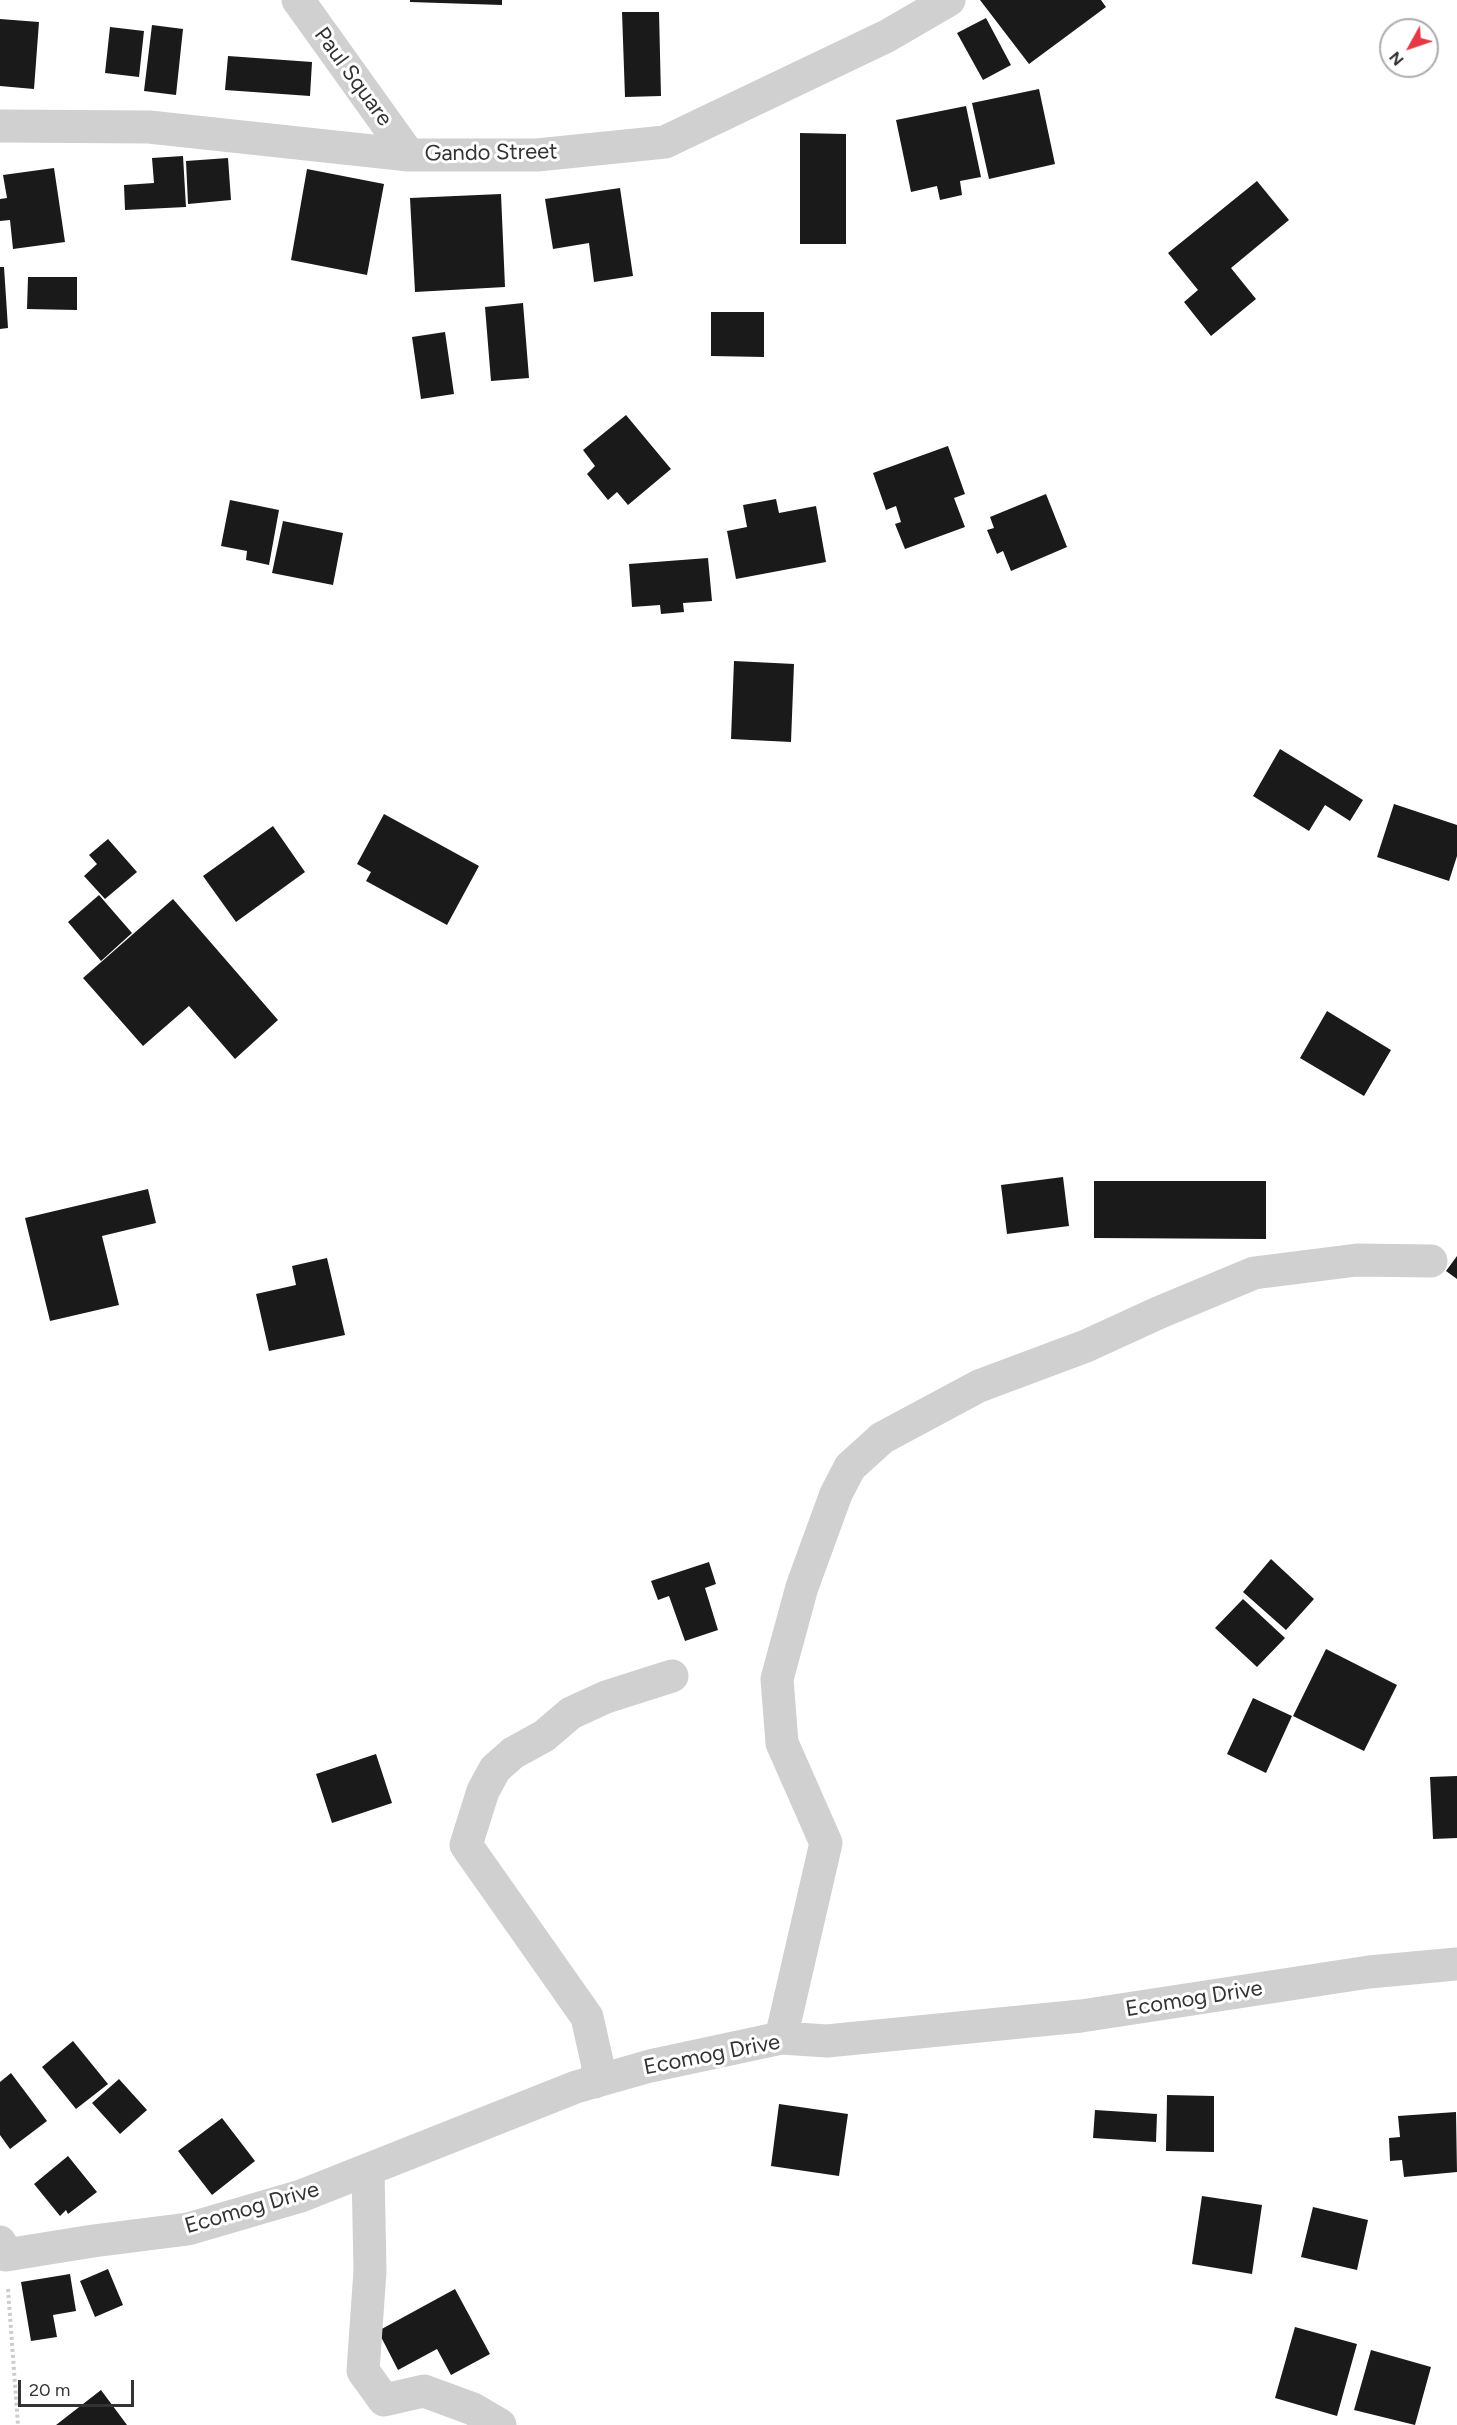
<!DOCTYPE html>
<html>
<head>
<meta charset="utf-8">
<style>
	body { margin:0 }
	#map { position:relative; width:1457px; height:2425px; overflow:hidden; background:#fff; font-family:Figtree,sans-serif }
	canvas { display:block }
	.north { position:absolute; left:1379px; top:18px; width:60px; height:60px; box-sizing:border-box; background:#fff; border:2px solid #adadad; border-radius:50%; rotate:230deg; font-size:16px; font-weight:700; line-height:24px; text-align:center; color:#333 }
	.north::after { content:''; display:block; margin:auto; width:21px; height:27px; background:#e63946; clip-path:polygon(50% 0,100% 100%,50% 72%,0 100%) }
	.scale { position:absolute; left:18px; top:2380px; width:116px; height:27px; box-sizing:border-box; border:3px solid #333; border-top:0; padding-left:8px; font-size:18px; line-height:21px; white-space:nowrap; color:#333; -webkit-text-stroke:4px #fff; paint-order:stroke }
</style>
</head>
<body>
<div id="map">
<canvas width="1457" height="2425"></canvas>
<div class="north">N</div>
<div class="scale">20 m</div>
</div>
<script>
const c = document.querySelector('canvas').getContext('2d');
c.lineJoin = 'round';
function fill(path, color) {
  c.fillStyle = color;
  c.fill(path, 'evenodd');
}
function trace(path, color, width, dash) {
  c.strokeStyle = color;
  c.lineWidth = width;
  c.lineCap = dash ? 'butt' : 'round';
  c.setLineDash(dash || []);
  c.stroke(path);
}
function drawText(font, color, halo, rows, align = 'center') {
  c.font = font + ' Figtree,sans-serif';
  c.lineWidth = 6;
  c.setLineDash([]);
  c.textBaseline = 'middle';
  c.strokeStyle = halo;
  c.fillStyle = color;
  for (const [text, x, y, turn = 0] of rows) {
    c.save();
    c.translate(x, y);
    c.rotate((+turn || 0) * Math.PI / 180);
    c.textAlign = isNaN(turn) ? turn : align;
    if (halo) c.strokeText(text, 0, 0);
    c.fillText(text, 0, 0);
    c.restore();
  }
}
fill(new Path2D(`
	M410 0H502V5L410 2Z
	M980 0H1101L1106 7 1029 64Z
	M622 12H659L661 96 625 97Z
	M986 18 1011 65 983 80 957 33Z
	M0 19 39 22 34 89 0 86Z
	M152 25 183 29 176 95 144 91Z
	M110 27 144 31 139 77 105 73Z
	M228 56 312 62 310 96 225 90Z
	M1039 89 1055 164 989 179 972 103Z
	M966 106 981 177 960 181 962 195 940 200 937 186 911 192 896 120Z
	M800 133 846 134V244H800Z
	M183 156 186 207 125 210 124 185 154 183 152 158Z
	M228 158 231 200 188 204 186 161Z
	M54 168 65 242 13 249 10 220 0 221V199L7 198 3 175Z
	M307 169 384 184 367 275 291 260Z
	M1257 181 1289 220 1231 268 1256 299 1211 336 1184 302 1198 290 1168 253Z
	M620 188 633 276 594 282 589 243 553 249 545 199Z
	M501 194 505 287 415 292 410 198Z
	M0 267H4L8 328 0 329Z
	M28 277H77V310L27 309Z
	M523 303 529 378 491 381 485 307Z
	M711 312H764V357L711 356Z
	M445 332 454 394 421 399 412 337Z
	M626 415 671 469 628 505 617 492 608 500 587 474 595 466 583 450Z
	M948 446 965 494 954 498 965 527 905 549 895 524 901 522 896 506 886 510 873 473Z
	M1046 494 1067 547 1011 571 1003 551 997 554 987 530 994 528 990 517Z
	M776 499 779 513 816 506 826 562 736 579 727 531 747 527 743 505Z
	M230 500 279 510 269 565 246 560 247 551 221 546Z
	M283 521 343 533 333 585 272 573Z
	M708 558 712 601 683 603 684 612 661 614 660 605 632 607 629 564Z
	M734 661 794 664 791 742 731 739Z
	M1280 749 1363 800 1350 821 1325 805 1309 831 1253 796Z
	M1394 804 1457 825V856L1449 881 1377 857Z
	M384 814 479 866 447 925 366 881 371 872 357 864Z
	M273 826 305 872 236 922 203 876Z
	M108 839 137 872 105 899 84 876 97 864 89 855Z
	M99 895 132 933 101 961 68 922Z
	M173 899 278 1020 235 1059 189 1006 143 1046 83 978Z
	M1327 1011 1391 1050 1364 1096 1300 1058Z
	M1063 1177 1069 1226 1007 1234 1001 1185Z
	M1094 1181H1266V1239L1094 1238Z
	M148 1189 156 1223 102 1236 119 1305 50 1321 25 1218Z
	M1457 1256V1279L1446 1271Z
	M327 1258 345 1335 269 1351 256 1294 296 1285 292 1266Z
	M1271 1559 1314 1599 1286 1630 1243 1592Z
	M709 1562 716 1584 705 1588 718 1630 685 1641 669 1596 658 1600 651 1581Z
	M1243 1599 1285 1638 1257 1667 1215 1628Z
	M1326 1649 1397 1685 1364 1751 1293 1716Z
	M1253 1698 1292 1716 1266 1773 1227 1754Z
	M376 1754 392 1803 332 1823 316 1774Z
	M1457 1776V1838L1433 1839 1430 1777Z
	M73 2041 108 2084 76 2109 42 2067Z
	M11 2073 47 2121 10 2149 0 2135V2082Z
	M119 2079 147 2110 120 2134 92 2103Z
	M1167 2095 1214 2096V2152L1166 2151Z
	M779 2104 848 2114 839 2176 771 2166Z
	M1095 2110 1157 2114 1156 2142 1093 2138Z
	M1456 2112 1457 2172 1404 2177 1402 2160 1390 2161 1389 2138 1400 2137 1398 2116Z
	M222 2118 255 2161 212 2195 178 2151Z
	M68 2156 97 2192 68 2214 66 2210 60 2216 34 2184Z
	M1202 2196 1262 2205 1252 2274 1192 2264Z
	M1313 2207 1368 2220 1357 2270 1301 2257Z
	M108 2269 123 2305 95 2317 80 2281Z
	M70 2274 76 2311 53 2315 57 2337 31 2341 21 2282Z
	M455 2289 490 2354 451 2375 437 2349 398 2370 378 2331Z
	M1295 2327 1357 2344 1337 2416 1275 2398Z
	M1371 2350 1431 2367 1415 2425 1354 2410Z
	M101 2390 127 2425H56Z`), '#1a1a1a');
trace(new Path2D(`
	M8 2289 18 2425`), '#cdcdcd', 4, [3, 3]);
trace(new Path2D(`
	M298 0 409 155
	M0 126 149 127 409 155H537L665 142 887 36 949 0
	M781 2038 826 1843 782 1743 777 1679 802 1587 836 1494 850 1467 882 1438 979 1386 1086 1346 1158 1313 1254 1273 1357 1260 1431 1261
	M595 2082 598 2066 587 2017 466 1845 483 1791 495 1769 513 1753 544 1736 571 1713 606 1697 672 1676
	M368 2170 370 2271 363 2371 384 2400 424 2391 473 2409 500 2425
	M0 2242 6 2255 93 2241 188 2229 301 2196 576 2087 650 2066 781 2038 827 2041 1081 2016 1369 1972 1457 1964`), '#d0d0d0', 33);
drawText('22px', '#333', '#fff', [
	["Paul Square",353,77,54],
	["Gando Street",491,153,-1],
	["Ecomog Drive",1194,1999,-9],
	["Ecomog Drive",712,2055,-11],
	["Ecomog Drive",252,2208,-16]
]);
</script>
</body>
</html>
